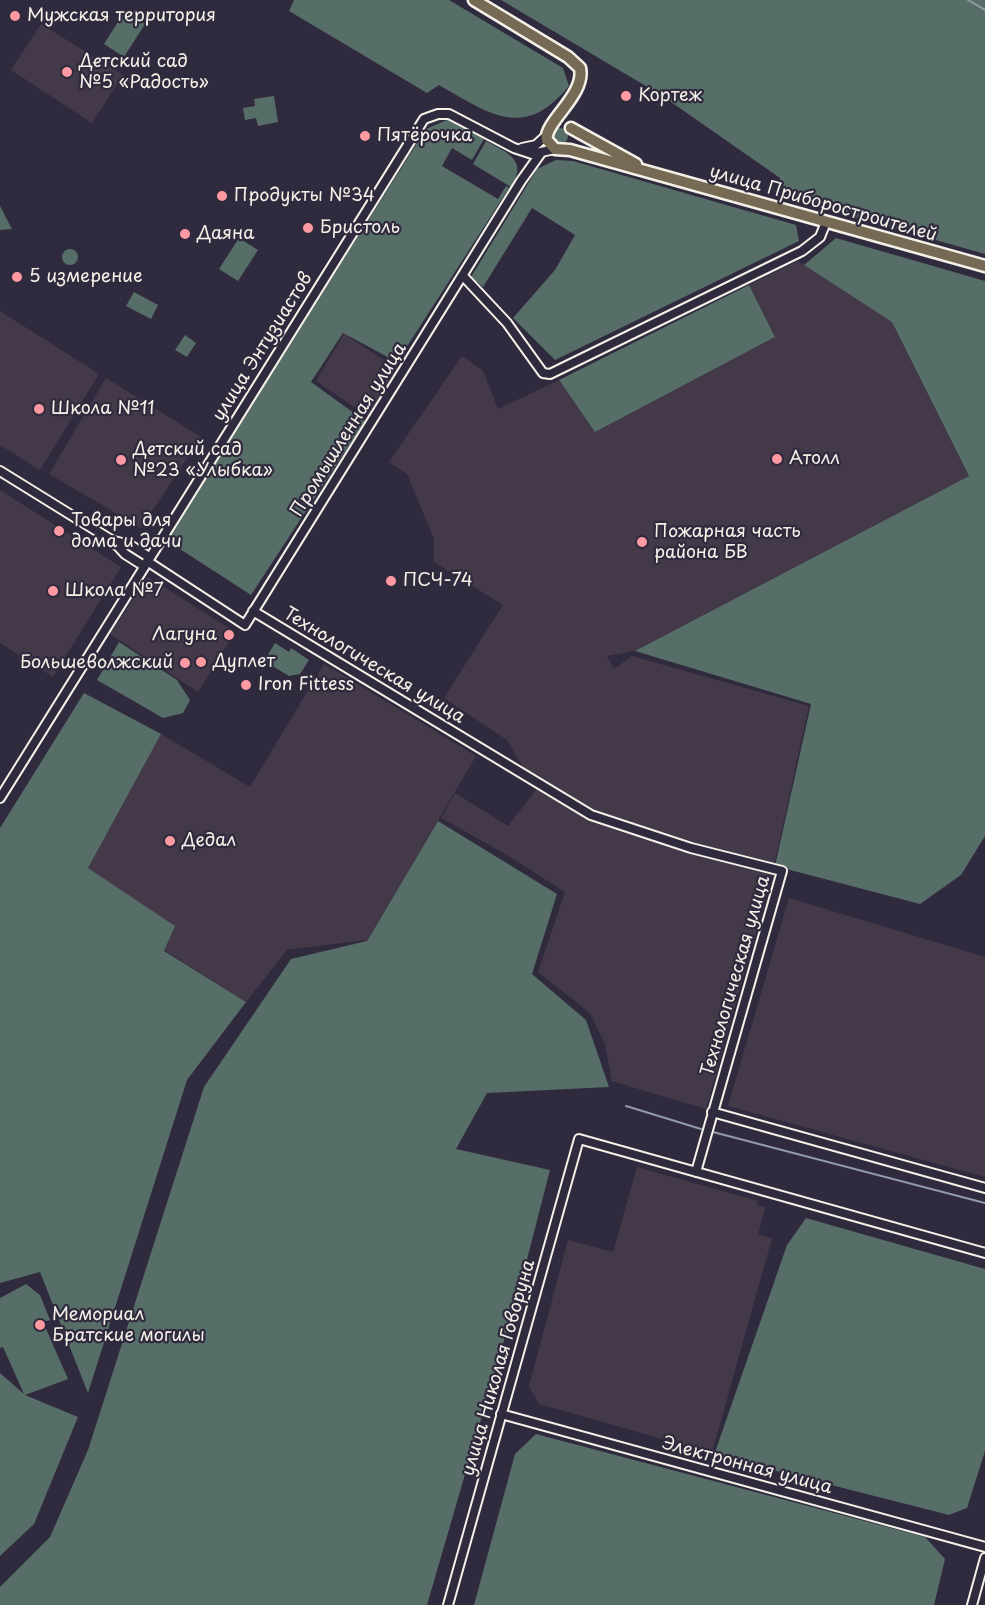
<!DOCTYPE html>
<html>
<head>
<meta charset="utf-8">
<style>
	body { margin:0 }
	canvas { display:block; background:#2f2a3d }
</style>
</head>
<body>
<canvas width="985" height="1605"></canvas>
<script>
const c = document.querySelector('canvas').getContext('2d');
c.lineJoin = 'round';
function fill(path, color) {
  c.fillStyle = color;
  c.fill(path, 'evenodd');
}
function trace(path, color, width, dash) {
  c.strokeStyle = color;
  c.lineWidth = width;
  c.lineCap = dash ? 'butt' : 'round';
  c.setLineDash(dash || []);
  c.stroke(path);
}
function drawText(font, color, halo, rows, align = 'center') {
  c.font = font + ' "Playpen Sans",sans-serif';
  c.lineWidth = 4.5;
  c.setLineDash([]);
  c.textBaseline = 'middle';
  c.strokeStyle = halo;
  c.fillStyle = color;
  for (const [text, x, y, turn = 0] of rows) {
    c.save();
    c.translate(x, y);
    c.rotate((+turn || 0) * Math.PI / 180);
    c.textAlign = isNaN(turn) ? turn : align;
    if (halo) c.strokeText(text, 0, 0);
    c.fillText(text, 0, 0);
    c.restore();
  }
}
fill(new Path2D(`
	M41 24 123 75 92 123 11 70Z
	M798 261 892 322 969 476 635 651 607 656 614 669 632 656 809 706 771 879 706 1109 612 1081 605 1044 590 1013 538 972 565 892 507 855 441 818 455 793 508 826 536 790 507 740 444 698 503 605 434 562V539L407 474 389 462 462 356 483 371 498 409 559 380 595 432 775 337 749 285Z
	M0 311 99 374 40 470 0 445Z
	M344 334 398 369 369 417 316 381Z
	M106 378 201 437 141 528 49 474Z
	M0 490 121 567 53 677 0 643Z
	M148 577 235 632 198 692 110 634Z
	M324 664 476 756 367 940 287 950 246 1002 164 950 88 868 161 734 250 787Z
	M789 898 985 957V1177L728 1106Z
	M637 1167 758 1201 757 1205 765 1207 758 1235 772 1238 712 1453 539 1404 529 1386 568 1240 613 1252Z`), '#433949');
fill(new Path2D(`
	M294 0H449L563 68 569 86C524 141 490 114 439 85L427 93 289 11Z
	M501 0H985V254L780 196V178L661 95Z
	M125 11 145 24 124 57 104 44Z
	M274 96 278 122 258 126 256 118 245 120 243 108 255 106 254 99Z
	M449 119 484 139 472 160 452 148 442 166 498 199 506 186 509 188 397 362 343 333 311 382 365 421 251 595 166 540 426 129Z
	M552 136a8 8 0 1 1 16 0a8 8 0 1 1-16 0Z
	M486 141C508 153 528 160 511 187L473 164Z
	M556 160 573 161 796 225 799 241 555 360 513 318 555 270 575 235 532 208 483 287 471 277 537 169Z
	M0 206 12 229 0 230Z
	M239 238 258 250 238 281 219 269Z
	M836 238 985 281V836L961 875 920 904 775 866 811 704 635 651 969 476 892 322 804 265Z
	M62 257a8 8 0 1 1 16 0a8 8 0 1 1-16 0Z
	M749 285 775 337 595 432 559 380Z
	M134 292 158 305 151 319 126 306Z
	M185 335 196 343 187 357 175 350Z
	M119 642 177 680 190 700 183 713 163 718 97 680Z
	M275 643 289 652 291 648 309 660 300 674 289 676 264 661Z
	M84 693 161 734 88 868 175 926 164 951 246 1002 187 1080 88 1393 40 1272 0 1283V828Z
	M438 821 557 894 532 974 586 1020 609 1087 487 1093 456 1149 550 1170 523 1275 427 1605H0V1587L50 1537 88 1450 204 1087 291 959 367 941Z
	M806 1218 985 1269V1451L967 1508 949 1515 714 1455 787 1245Z
	M26 1284 40 1295 50 1320 43 1322 68 1379 25 1395 78 1417 34 1524 0 1556V1373L24 1394 3 1347 0 1348V1298Z
	M536 1434 925 1537 945 1559 934 1605H474L515 1454Z`), '#576d68');
trace(new Path2D(`
	M968 0 985 10
	M626 1106 701 1129
	M713 1132 985 1203`), '#909ca6', 2);
const minor = new Path2D(`
	M522 148 536 145 546 136
	M463 276 507 323 543 373 550 374 802 251 820 237 826 222
	M0 471 113 541 125 554 144 566
	M114 541 130 545 149 557
	M147 561 245 625 521 181 541 153
	M253 611 591 815 691 848 782 871 696 1172
	M0 798 424 119 438 114H449L514 148 532 154 555 149
	M712 1112 985 1188
	M501 1414 985 1547
	M448 1605 579 1139 985 1253
	M972 1605 985 1558`);
const major = new Path2D(`
	M474 0 568 57 580 68C586 95 543 123 547 140L555 149 570 150 985 266
	M571 128 636 164`);
trace(minor, '#f4f1e8', 12);
trace(major, '#f4f1e8', 15);
trace(minor, '#2f2a3d', 8);
trace(major, '#766a55', 10);
for (const [x, y, r, color] of [
	[15,16,6,"#ff9aa2"],
	[67,72,6,"#ff9aa2"],
	[626,96,6,"#ff9aa2"],
	[365,136,6,"#ff9aa2"],
	[222,196,6,"#ff9aa2"],
	[308,228,6,"#ff9aa2"],
	[185,234,6,"#ff9aa2"],
	[17,277,6,"#ff9aa2"],
	[39,409,6,"#ff9aa2"],
	[777,459,6,"#ff9aa2"],
	[121,460,6,"#ff9aa2"],
	[59,531,6,"#ff9aa2"],
	[642,542,6,"#ff9aa2"],
	[391,581,6,"#ff9aa2"],
	[53,591,6,"#ff9aa2"],
	[229,635,6,"#ff9aa2"],
	[201,662,6,"#ff9aa2"],
	[185,663,6,"#ff9aa2"],
	[246,685,6,"#ff9aa2"],
	[170,841,6,"#ff9aa2"],
	[40,1325,6,"#ff9aa2"]
]) {
  const dot = new Path2D();
  dot.arc(x, y, r, 0, 2 * Math.PI);
  c.fillStyle = color;
  c.fill(dot);
  trace(dot, '#2f2a3d', 2);
}
drawText('18px', '#f4f1e8', '#2f2a3d', [
	["Мужская территория",27,16],
	["Детский сад",79,62],
	["№5 «Радость»",79,83],
	["Кортеж",638,96],
	["Пятёрочка",377,136],
	["Продукты №34",234,196],
	["Бристоль",320,228],
	["Даяна",197,234],
	["5 измерение",29,277],
	["Школа №11",51,409],
	["Детский сад",133,450],
	["№23 «Улыбка»",133,471],
	["Атолл",789,459],
	["Товары для",71,521],
	["дома и дачи",71,542],
	["Пожарная часть",654,532],
	["района БВ",654,553],
	["ПСЧ-74",403,581],
	["Школа №7",65,591],
	["Лагуна",217,635,"right"],
	["Дуплет",213,662],
	["Большеволжский",173,663,"right"],
	["Iron Fittess",258,685],
	["Дедал",182,841],
	["Мемориал",52,1315],
	["Братские могилы",52,1336]
], 'left');
drawText('18px', '#f4f1e8', '#2f2a3d', [
	["улица Приборостроителей",823,204,16],
	["улица Энтузиастов",263,347,-58],
	["Промышленная улица",349,430,-58],
	["Технологическая улица",374,666,31],
	["Технологическая улица",736,976,-74],
	["улица Николая Говоруна",499,1368,-74],
	["Электронная улица",747,1466,15]
]);
</script>
</body>
</html>
